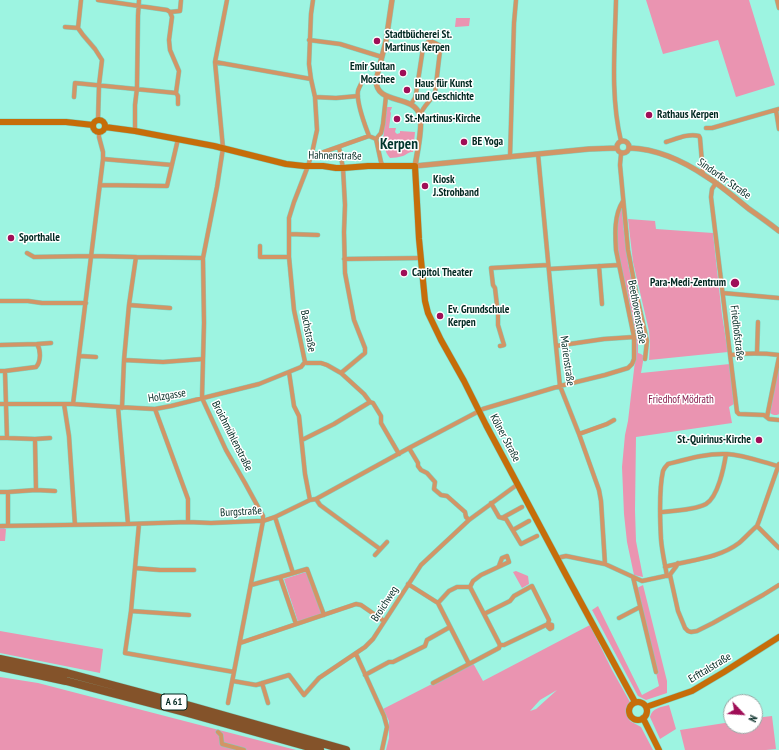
<!DOCTYPE html>
<html>
<head>
<meta charset="utf-8">
<style>
	body { margin:0 }
	#map { position:relative; width:779px; height:750px; overflow:hidden; background:#9df4e1; font-family:"PT Sans Narrow",sans-serif }
	canvas { display:block }
	.north { position:absolute; left:723px; top:694px; width:40px; height:40px; box-sizing:border-box; background:#fff; border:1px solid #99a9a6; border-radius:50%; rotate:115deg; font-size:11px; font-weight:700; line-height:16px; text-align:center; color:#012821 }
	.north::after { content:''; display:block; margin:auto; width:14px; height:18px; background:#9f0e57; clip-path:polygon(50% 0,100% 100%,50% 72%,0 100%) }
</style>
</head>
<body>
<div id="map">
<canvas width="779" height="750"></canvas>
<div class="north">N</div>
</div>
<script>
const c = document.querySelector('canvas').getContext('2d');
c.lineJoin = 'round';
function fill(path, color) {
  c.fillStyle = color;
  c.fill(path, 'evenodd');
}
function trace(path, color, width, dash) {
  c.strokeStyle = color;
  c.lineWidth = width;
  c.lineCap = dash ? 'butt' : 'round';
  c.setLineDash(dash || []);
  c.stroke(path);
}
function drawText(font, color, halo, rows, align = 'center') {
  c.font = font + ' "PT Sans Narrow",sans-serif';
  c.lineWidth = 3;
  c.setLineDash([]);
  c.textBaseline = 'middle';
  c.strokeStyle = halo;
  c.fillStyle = color;
  for (const [text, x, y, turn = 0] of rows) {
    c.save();
    c.translate(x, y);
    c.rotate((+turn || 0) * Math.PI / 180);
    c.textAlign = isNaN(turn) ? turn : align;
    if (halo) c.strokeText(text, 0, 0);
    c.fillText(text, 0, 0);
    c.restore();
  }
}
fill(new Path2D(`
	M646 0H749L775 85 736 97 718 40 663 54Z
	M456 18H470L469 26 455 27Z
	M387 107H392L391 110 390 111 391 113 389 128H396L395 132 397 134 400 133V131L415 132 413 152C408 152 408 154 403 156 399 157 394 158 390 158 379 146 385 121 387 107Z
	M621 208 622 210 624 232 628 262 631 277V281L629 285 640 335 638 336V353L641 354 644 356 641 373 730 364 734 404 729 407 732 423 636 437 635 510 636 541 643 577 634 575 627 542 624 514 622 467 625 435 628 421 635 361 636 336 632 315 618 252V219Z
	M628 219 655 221 656 229 713 233 722 315 728 352 649 360 650 343 649 331 633 262Z
	M779 363V414C777 416 772 415 770 413Z
	M0 528H4L6 529 5 541H0Z
	M309 571 324 613 298 622 284 579Z
	M516 571 528 576 529 584 522 588 513 572Z
	M643 585 667 681V693L646 700 638 696 592 610 598 606 642 695 659 686 637 588Z
	M590 625 612 670 630 702 626 712 630 721 641 727 653 750H386L389 738V721L383 709 473 663 483 681ZM557 690 536 709 530 711 540 700Z
	M0 631 103 649 100 673 0 653Z
	M0 677 38 683 296 750H0Z
	M669 705 676 729 660 739 650 717C652 708 661 707 669 705Z
	M772 716 776 749 766 750H685L680 730 731 722V726H755V718Z`), '#ea94b1');
const minor = new Path2D(`
	M81 0 78 28 83 35 95 49 102 60 99 85 98 120
	M98 0 160 9 167 10 170 12 180 11 181 0
	M227 0 215 62 223 148 217 187 203 258 204 323 202 398 226 450 245 483 263 516V521L228 703
	M313 0 311 14 309 64 311 79 315 97 317 130 312 153 308 166 294 202 289 218V257L294 310 305 362 307 363H321L327 365 341 373 364 394 370 402 373 403 381 416V423L399 454
	M616 0C615 47 610 95 621 141
	M777 0 779 8
	M65 27 78 28
	M309 40 340 44 382 57
	M215 62 311 79
	M363 79C362 83 359 87 358 91 356 103 365 125 369 136
	M176 93 178 96V104
	M74 97 75 83 176 93 179 71 170 50 169 40 172 17 170 12
	M315 97 336 98 358 96
	M411 104 415 98 416 94 423 48 425 45 428 42H433L439 45 440 51 435 93C430 102 424 105 420 115
	M776 110 779 129
	M706 128H712L779 109
	M135 131V105L137 88 138 16 139 0
	M376 139 381 133 383 124 386 96
	M376 139 381 162 383 166
	M666 142C676 139 688 133 699 136L700 138 703 174
	M339 147 343 168 345 205 344 232 345 273 354 320 365 348V353L341 373
	M312 153 318 154 369 136 376 139
	M538 154 556 346 560 386 579 434 599 490 601 501 605 564
	M621 154 620 165 628 250 636 292 647 341 645 359
	M510 157 514 23 516 0
	M103 159 172 165
	M716 183 712 189 711 197 737 412 739 414 764 415 769 419 779 420
	M100 185 167 186 178 139
	M289 234 318 235
	M260 246V257H289
	M27 253 34 257 92 256 136 257 203 258
	M344 259 421 258
	M599 266 602 304
	M549 269 619 265
	M723 293 779 298
	M0 301H28L42 303H86
	M129 305 170 308
	M37 344 51 343
	M0 345 37 344C41 350 41 362 36 367L5 371H0
	M500 346 504 345 498 325V314L495 288 493 285 491 268 548 265
	M556 346 604 339 634 337
	M757 353 758 322
	M731 355C747 353 762 353 779 355
	M79 356 96 357
	M124 360 163 362 203 359
	M289 372 294 406 299 416 305 474 310 500
	M0 404H73L118 407 155 409 171 406 259 384 301 367 305 362
	M64 404 69 436 75 525
	M73 404 103 159V152L99 137V132
	M118 407 128 524
	M122 408 124 360 129 305 136 257
	M155 409 188 499V522
	M767 417 779 357
	M579 434 607 424 614 420
	M0 438H7L5 371
	M7 438 35 439 50 438
	M35 439 36 490
	M302 440 334 424 370 402
	M409 448 418 463V466L421 470 427 473 435 482 434 489 441 495 447 496 465 512 466 517 469 520
	M779 464 759 521 757 526 779 548
	M0 492H8V526
	M8 492 36 490 55 491
	M316 499 320 505 380 549
	M491 503 499 517 506 519 521 544 537 536
	M661 512C673 511 695 510 706 504 718 497 724 467 726 454
	M275 517 293 573
	M502 518 522 507
	M139 524 131 611 125 653 234 672
	M0 526 128 524 188 522 211 523 257 521H263L275 517 310 500 316 499 409 448 483 409 560 386 605 375 628 368 632 364 634 359V337L616 250C615 233 614 215 623 201
	M513 530 529 521
	M375 555 387 542
	M557 558 566 556 605 564 642 581 670 575C672 571 676 568 678 563
	M665 567C689 560 718 559 739 543 745 538 751 531 757 526
	M135 568 160 570H194
	M670 575 678 611 685 628 688 631 691 632 697 631 713 623 763 595 779 585
	M667 576C665 564 662 552 661 539 660 520 659 489 663 471 664 468 666 466 668 464 687 459 707 453 727 454 744 455 762 462 778 466
	M633 577 656 672
	M408 584 438 603 469 664 499 648 500 645
	M251 585 280 577
	M470 587 473 581 481 575 509 562 507 556 502 558 499 566
	M438 603 449 591 457 587H470L484 614 510 601 514 596 532 586 549 620 548 624 504 645H500
	M131 611 189 615
	M484 614 500 645
	M619 618 640 607
	M296 624 280 577 307 569 324 615
	M548 624 552 625V628L550 629 548 627Z
	M240 643 356 604 361 605 384 621
	M356 654 384 716 387 727 382 750
	M365 675 389 662H393L425 646 427 640 450 627
	M233 681 256 685 289 675 304 695 319 678 365 647 373 639 421 565 469 520 518 484
	M262 683 268 703
	M433 683 469 664
	M218 732 221 735 222 744 244 750`);
const tertiary = new Path2D(`
	M392 0 386 41 376 80C376 106 414 93 420 116 423 126 417 154 415 166L589 149 617 148
	M617 147a6 6 0 1 1 12 0a6 6 0 1 1-12 0Z
	M630 148C657 149 685 162 707 177 722 186 735 198 749 209 759 216 769 223 779 231`);
const secondary = new Path2D(`
	M93 126a6 6 0 1 1 12 0a6 6 0 1 1-12 0Z
	M0 122H66L93 125
	M105 127 135 131 214 146 286 164 304 166H323L336 168H343L368 166H415L419 239 425 301 428 313 441 340 464 381 486 425 566 575 635 702
	M629 711a9 9 0 1 1 18 0a9 9 0 1 1-18 0Z
	M646 707 692 691 724 672 779 637
	M643 718 659 750`);
const motorway = new Path2D(`
	M0 659 67 673 187 705 346 750
	M0 667 66 681 184 712 320 750`);
trace(minor, '#81cfbe', 5);
trace(tertiary, '#81cfbe', 6);
trace(secondary, '#81cfbe', 7);
trace(motorway, '#81cfbe', 9);
trace(minor, '#d29566', 4);
trace(tertiary, '#d29566', 5);
trace(secondary, '#c66d09', 6);
trace(motorway, '#84532a', 8);
for (const [x, y, r, color] of [
	[377,41,4,"#9f0e57"],
	[403,73,4,"#9f0e57"],
	[407,90,4,"#9f0e57"],
	[649,115,4,"#9f0e57"],
	[397,119,4,"#9f0e57"],
	[464,142,4,"#9f0e57"],
	[425,186,4,"#9f0e57"],
	[11,238,4,"#9f0e57"],
	[404,273,4,"#9f0e57"],
	[735,283,5,"#9f0e57"],
	[440,316,4,"#9f0e57"],
	[759,440,4,"#9f0e57"]
]) {
  const dot = new Path2D();
  dot.arc(x, y, r, 0, 2 * Math.PI);
  c.fillStyle = color;
  c.fill(dot);
  trace(dot, '#fff', 1.5);
}
for (const [x, y, w] of [
	[174,702,26]
]) {
  const box = new Path2D();
  box.roundRect(x - w / 2, y - 8, w, 16, 3);
  c.fillStyle = '#fff';
  c.fill(box);
  trace(box, '#012821', 1);
}
drawText('bold 10px', '#012821', null, [
	["A 61",174,702]
]);
drawText('bold 11px', '#012821', '#fff', [
	["Stadtbücherei St.",385,35],
	["Martinus Kerpen",385,48],
	["Emir Sultan",395,67,"right"],
	["Moschee",395,80,"right"],
	["Haus für Kunst",415,84],
	["und Geschichte",415,97],
	["Rathaus Kerpen",657,115],
	["St.-Martinus-Kirche",405,119],
	["BE Yoga",472,142],
	["Kiosk",433,180],
	["J.Strohband",433,193],
	["Sporthalle",19,238],
	["Capitol Theater",412,273],
	["Para-Medi-Zentrum",726,283,"right"],
	["Ev. Grundschule",448,310],
	["Kerpen",448,323],
	["St.-Quirinus-Kirche",751,440,"right"]
], 'left');
drawText('11px', '#012821', '#fff', [
	["Hahnenstraße",335,156,1],
	["Sindorfer Straße",724,179,35],
	["Beethovenstraße",637,312,80],
	["Bachstraße",308,331,79],
	["Friedhofstraße",737,333,83],
	["Marienstraße",567,361,82],
	["Holzgasse",167,396,-9],
	["Broichmühlenstraße",232,436,63],
	["Kölner Straße",505,438,62],
	["Burgstraße",241,512,-3],
	["Broichweg",385,604,-57],
	["Erfttalstraße",710,668,-31]
]);
drawText('11px', '#871b4c', '#fff', [
	["Friedhof Mödrath",681,400]
]);
drawText('bold 15px', '#01352d', '#fff', [
	["Kerpen",399,145]
]);
</script>
</body>
</html>
